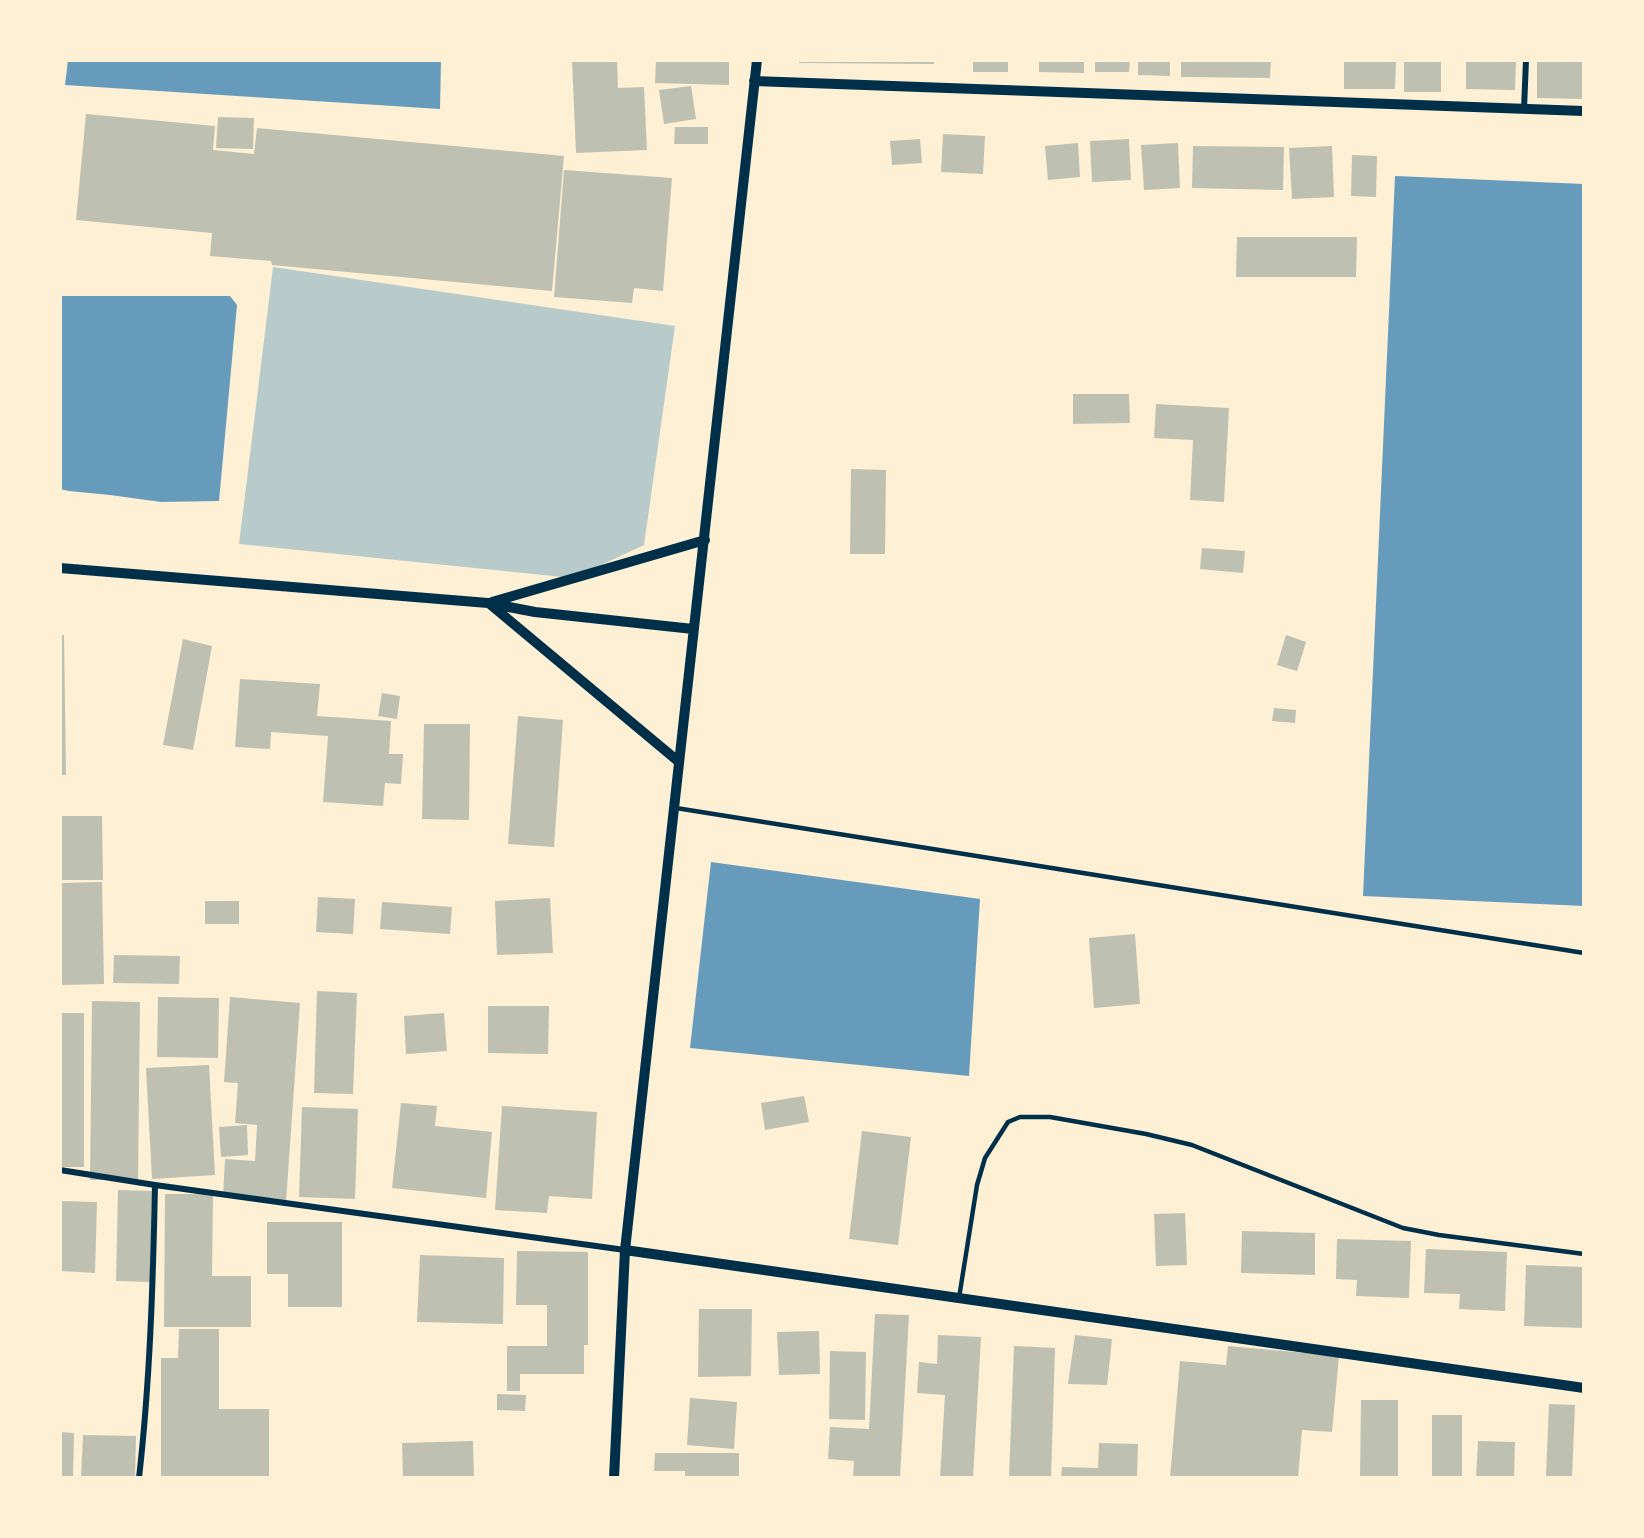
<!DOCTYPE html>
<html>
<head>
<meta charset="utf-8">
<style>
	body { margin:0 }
	#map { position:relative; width:1644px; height:1538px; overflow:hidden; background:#fdf0d5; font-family:"Titillium Web",sans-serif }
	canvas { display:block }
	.frame { position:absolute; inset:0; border:62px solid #fdf0d5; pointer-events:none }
</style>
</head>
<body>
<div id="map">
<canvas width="1644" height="1538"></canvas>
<div class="frame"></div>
</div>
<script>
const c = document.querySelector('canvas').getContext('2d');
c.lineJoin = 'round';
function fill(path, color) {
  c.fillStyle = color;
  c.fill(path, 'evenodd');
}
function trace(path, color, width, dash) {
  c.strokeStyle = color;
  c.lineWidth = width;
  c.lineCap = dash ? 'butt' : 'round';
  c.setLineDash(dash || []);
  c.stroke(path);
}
fill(new Path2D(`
	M273 267 675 326 644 545 573 578 239 544Z`), '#b9caca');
fill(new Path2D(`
	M68 60H441L440 109 65 85Z
	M1395 176 1584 184V906L1363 896Z
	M60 296H230L237 305 219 501 161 502 110 495 69 491 60 489Z
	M711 862 980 899 969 1076 690 1048Z`), '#669bbc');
fill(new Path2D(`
	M572 60H617L618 88 644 87 647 150 576 153Z
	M656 60H729V85L655 83Z
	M799 60H934V64L799 63Z
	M973 60H1008V72H973Z
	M1039 60H1084V73L1039 72Z
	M1095 60H1130L1129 72H1095Z
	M1138 60H1170V76L1138 75Z
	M1181 60H1271L1270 78 1181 77Z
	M1344 60H1396L1395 89H1344Z
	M1404 60H1441V92H1404Z
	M1466 60H1516L1515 90 1466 89Z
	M1537 60H1584V99L1537 98Z
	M691 86 696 119 664 124 659 90Z
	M86 114 215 126 213 150 254 154 257 128 564 156 552 291 272 265 271 261 210 256 212 233 76 220Z
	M218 117 254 118 253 149 216 148Z
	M675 127H708V144H674Z
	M943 134 985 136 983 174 941 172Z
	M920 139 922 163 892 165 890 141Z
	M1129 139 1131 180 1092 182 1090 141Z
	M1078 143 1080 177 1048 180 1045 146Z
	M1178 143 1180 188 1144 190 1141 145Z
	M1193 146 1284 147 1283 190 1192 188Z
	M1332 146 1334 197 1292 199 1289 148Z
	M1352 155 1377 156 1376 197 1351 196Z
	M564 170 672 178 663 291 634 288 632 303 554 297Z
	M1237 237H1357L1356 277H1236Z
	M1073 394H1129L1130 423 1073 424Z
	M1156 404 1229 408 1224 502 1190 500 1193 440 1154 438Z
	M851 469 886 470 885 554H850Z
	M1202 548 1245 551 1243 573 1200 569Z
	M60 635H64L66 775H60Z
	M1286 635 1306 642 1297 671 1277 665Z
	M183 639 212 646 193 750 163 745Z
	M240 679 320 684 317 716 391 721 389 754H403L401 784 385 783 383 806 323 802 328 736 271 732 270 749 235 747Z
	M382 693 400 696 397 719 378 716Z
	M1274 708 1296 710 1295 723 1272 721Z
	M518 716 563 720 554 847 508 844Z
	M424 724H470L469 820 422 819Z
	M60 816H102L103 880H60Z
	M102 882 104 984 60 985V883Z
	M318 897 355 899 353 934 316 932Z
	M550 898 553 953 497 955 495 901Z
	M205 901H239V924H205Z
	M382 902 452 907 450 934 380 929Z
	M1135 934 1140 1004 1094 1008 1089 938Z
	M114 955 180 956 179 984 113 983Z
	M317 991 357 993 353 1094 314 1093Z
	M158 997 219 998 218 1058 157 1057Z
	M230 997 300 1003 286 1202 223 1197 225 1159 255 1161 257 1125 235 1123 238 1083 224 1082Z
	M92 1001 140 1002 138 1180H90Z
	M488 1006H549L548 1054 488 1053Z
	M60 1013H84V1167H60Z
	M444 1013 447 1051 406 1054 404 1016Z
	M209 1065 215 1175 152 1179 146 1068Z
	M804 1096 809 1122 765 1130 761 1103Z
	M401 1103 437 1106 435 1126 492 1132 486 1198 392 1188Z
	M502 1106 597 1112 592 1199 549 1196 547 1213 495 1210Z
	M302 1107 358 1109 355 1199 299 1197Z
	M247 1125 248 1155 221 1157 219 1127Z
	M862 1131 911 1137 898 1245 849 1239Z
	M118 1190 152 1191 150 1282 116 1281Z
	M165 1194H213L212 1276H251V1327H164Z
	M60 1201 97 1202 95 1273 60 1271Z
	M1185 1213 1187 1265 1156 1266 1154 1214Z
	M267 1222H342V1307H288V1274H267Z
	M1242 1231 1315 1233V1275L1241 1273Z
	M1337 1239 1411 1241 1409 1298 1356 1296 1357 1280 1336 1279Z
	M1426 1249 1507 1252 1505 1311 1459 1309 1460 1294 1424 1293Z
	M517 1251 588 1252V1345H584V1374H520V1391H507V1346H547V1305H516Z
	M420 1255 504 1258 503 1324 417 1322Z
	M1526 1265 1584 1267V1328L1524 1326Z
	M699 1309H752L751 1376 698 1377Z
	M875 1314 909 1315 900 1478H853L854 1461 828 1459 830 1427 869 1429Z
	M179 1329H219V1409H269V1478H161V1358H178Z
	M819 1331 820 1374 779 1375 777 1332Z
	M938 1335 981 1337 973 1478H940L945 1395 917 1393 919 1362 937 1364Z
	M1075 1335 1112 1339 1107 1385 1068 1384Z
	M1014 1346 1055 1348 1051 1478H1009Z
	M1228 1346 1339 1356 1332 1432 1302 1430 1298 1478H1170L1180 1361 1226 1365Z
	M830 1351 866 1352 865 1420 829 1419Z
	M497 1394 526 1395 525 1411 497 1410Z
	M690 1398 737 1402 734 1449 687 1445Z
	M1361 1400H1398V1478H1360Z
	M1549 1404 1575 1405 1572 1478 1546 1476Z
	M1432 1415H1462V1478H1432Z
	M60 1432 74 1433 73 1478H60Z
	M83 1435 136 1436 135 1478H81Z
	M473 1441 474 1478H403L402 1443Z
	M1478 1441 1515 1442 1514 1478H1476Z
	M1099 1443 1138 1444 1137 1478H1061L1062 1467 1098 1468Z
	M655 1453H739V1478H685V1471H654Z`), '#bec0b2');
trace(new Path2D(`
	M676 808 1584 953
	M959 1298 977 1185 985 1158 1008 1122 1020 1117H1050L1146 1134 1192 1145 1403 1228 1439 1235 1584 1254`), '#003049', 4.5);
trace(new Path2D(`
	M1524 109 1526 60
	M60 1170 155 1185 625 1250
	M139 1478C150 1381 153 1283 155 1185`), '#003049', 6);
trace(new Path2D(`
	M754 81 1584 111
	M60 568 488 603 535 612 693 629
	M492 602 705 540
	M491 605 679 762
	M625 1250 1584 1388
	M614 1478 625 1250 757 60`), '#003049', 10);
</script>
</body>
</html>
